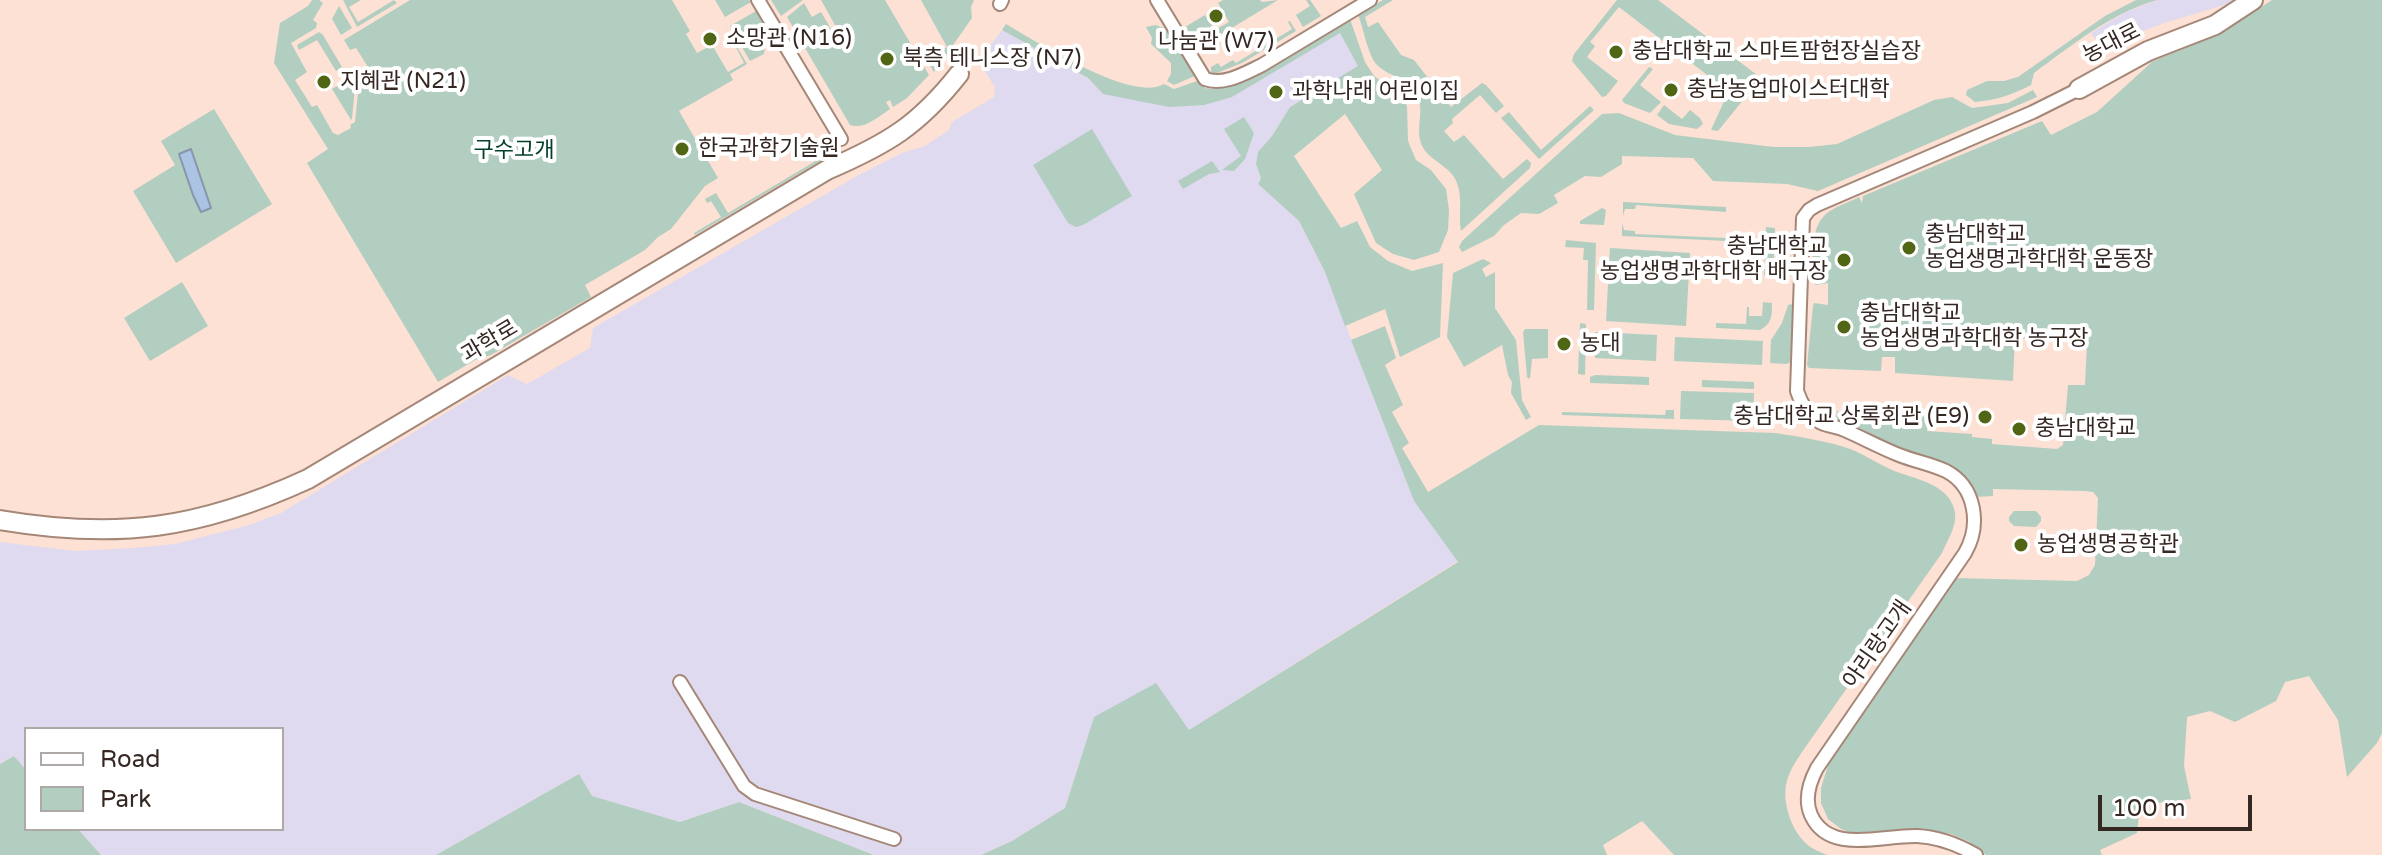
<!DOCTYPE html>
<html>
<head>
<meta charset="utf-8">
<style>
	body { margin:0 }
	#map { position:relative; width:2382px; height:855px; overflow:hidden; background:#fce1d4; font-family:"Varela Round",sans-serif }
	canvas { display:block }
	.legend { position:absolute; left:24px; top:727px; width:260px; height:104px; box-sizing:border-box; background:#fff; border:2px solid #aea9a7; margin:0; padding:10px 14px; list-style:none; font-size:24px; color:#352822 }
	.legend li { display:flex; align-items:center; gap:16px; height:40px }
	.legend b { width:40px; border:2px solid #aea9a7 }
	.scale { position:absolute; left:2098px; top:795px; width:154px; height:36px; box-sizing:border-box; border:4px solid #352822; border-top:0; padding-left:10px; font-size:24px; line-height:28px; white-space:nowrap; color:#352822; -webkit-text-stroke:6px #fff; paint-order:stroke }
</style>
</head>
<body>
<div id="map">
<canvas width="2382" height="855"></canvas>
<ul class="legend">
<li><b style="height:10px;background:#fff"></b>Road</li>
<li><b style="height:22px;background:#b2cec0"></b>Park</li>
</ul>
<div class="scale">100 m</div>
</div>
<script>
const c = document.querySelector('canvas').getContext('2d');
c.lineJoin = 'round';
function fill(path, color) {
  c.fillStyle = color;
  c.fill(path, 'evenodd');
}
function trace(path, color, width, dash) {
  c.strokeStyle = color;
  c.lineWidth = width;
  c.lineCap = dash ? 'butt' : 'round';
  c.setLineDash(dash || []);
  c.stroke(path);
}
function drawText(font, color, halo, rows, align = 'center') {
  c.font = font + ' "Varela Round","Noto Sans KR",sans-serif';
  c.lineWidth = 8;
  c.setLineDash([]);
  c.textBaseline = 'middle';
  c.strokeStyle = halo;
  c.fillStyle = color;
  for (const [text, x, y, turn = 0] of rows) {
    c.save();
    c.translate(x, y);
    c.rotate((+turn || 0) * Math.PI / 180);
    c.textAlign = isNaN(turn) ? turn : align;
    if (halo) c.strokeText(text, 0, 0);
    c.fillText(text, 0, 0);
    c.restore();
  }
}
fill(new Path2D(`
	M2157 0H2237L2238 1 2164 23 2138 33 2105 53 2091 33 2126 12Z
	M1002 30 1088 78 1103 94 1232 97 1340 32 1359 66 1290 107 1272 136 1258 152 1256 164 1261 178 1258 184 1299 221 1325 272 1414 501 1458 561 1189 730 1094 717 1065 808 1012 841 981 855H874L739 802 680 822 591 796 579 774 436 855H101L78 829H282V729H26V770L14 756 0 764V542L75 551 133 548 175 544 249 525 281 513 508 375 527 384 590 348 593 328 857 176 902 153 925 146 949 130 952 122 994 97 995 87 981 66 986 51Z`), '#e0daf0');
fill(new Path2D(`
	M312 0H319L323 3 313 20 317 23 316 28 291 43 307 72 295 80 312 107 317 105 333 133 338 135 351 128 350 125 355 122 360 73 368 67 356 48 350 50 344 40 410 0H672L690 31 686 34 697 53 712 45 728 72 744 63 726 28 747 64 730 74 733 80 679 111 718 178 705 186 671 229 658 237 645 250 585 285 591 297 491 355 475 360 438 382 307 163 328 149 274 63 280 23 308 6Z
	M343 0H361L349 7 358 22 394 0 397 3 357 27Z
	M715 0H749L751 2 725 17Z
	M771 0H803L781 16Z
	M821 0H885L929 75 907 98 893 107 890 100 886 102 890 109C878 117 864 130 850 125L787 17 804 3 812 17 821 12 841 46 845 43Z
	M921 0H974L971 7 972 18 934 72 929 64 943 56 941 51 947 47Z
	M1223 0H1260L1262 2 1278 0 1197 49 1185 27 1205 15 1215 30 1229 22 1218 3Z
	M1306 0H1310L1321 16 1303 27 1296 15 1310 6Z
	M1383 0H1393L1365 17 1368 27 1378 22 1401 55 1414 60 1451 107 1482 83 1486 85 1504 106 1496 113 1480 95 1452 119 1453 123 1444 131 1454 142 1464 135 1503 179 1527 159 1531 163 1530 168 1461 231C1458 217 1463 198 1457 183 1451 165 1426 160 1421 143 1415 125 1427 107 1414 90 1404 77 1389 76 1378 66 1368 57 1364 29 1358 15Z
	M1617 0H1658L1761 78 1718 131 1711 130 1726 97 1720 94 1724 88 1619 7 1590 42 1595 46 1587 57 1618 81 1606 96 1602 97 1572 61 1574 54Z
	M2136 0H2157C2111 13 2071 46 2034 73L2031 85C2012 95 1996 100 1975 102L1966 95 1967 90 1987 81H2004L2018 77 2105 16Z
	M2272 0H2382V733L2377 743 2347 777 2338 720 2309 676 2285 682 2276 701 2235 722 2210 711 2187 717 2184 766 2191 799 2140 805 2137 833 2100 850 2102 855H1986L1968 841 1951 834 1927 830H1898L1857 835 1841 829 1828 819 1821 803V788L1829 762 1954 578 2077 581 2089 575 2095 565 2098 498 2093 492 2085 491 1993 489V496L1975 497 1968 484 1836 420 1837 411 1927 416V431L1972 434V437L1992 439V444L2057 449 2063 445 2068 385H2085L2087 342 2015 338 2013 381 1895 373V357H1882L1881 371 1809 368 1807 365 1813 306 1814 303 1828 305V283L1816 285 1813 283C1813 260 1808 225 1830 211 1839 205 1850 202 1859 197L1862 203 1863 196 2042 121 2051 135 2097 112 2153 61 2220 34Z
	M339 6 352 28 341 35 332 19Z
	M756 11 767 31 764 54 750 61 730 26Z
	M1350 19 1365 62 1374 76 1401 95 1407 106 1408 141 1416 160 1431 170 1446 189 1449 210 1448 230 1439 252 1414 260 1393 254 1376 243 1354 194 1382 170 1345 114 1294 156 1341 228 1357 221 1370 247 1388 261 1412 271 1443 263 1440 337 1400 357 1385 309 1345 326 1325 272 1299 221 1258 184 1261 178 1256 164 1258 152 1272 136 1290 107 1358 66 1340 33 1232 97 1204 105 1169 107 1103 94 1088 78 1002 30 1006 24C1037 42 1132 103 1164 84L1174 89 1200 80 1205 88C1240 95 1319 38 1350 19Z
	M1290 21 1296 31 1242 63 1214 74 1211 72V67L1218 63 1221 67 1233 60 1236 63 1292 29 1288 22Z
	M1155 25 1169 29 1197 75 1174 85 1167 81 1171 74V63L1151 44 1152 38 1146 27Z
	M319 32 323 35 342 67 336 71 317 40 299 50 297 45Z
	M1649 67 1653 69 1640 85 1661 102 1650 113 1624 103 1622 100Z
	M356 75 352 119 351 120 332 89Z
	M2033 90 2037 97 1818 191 1787 184 1713 181 1693 158 1622 156V164L1601 177 1585 176 1554 195 1558 203 1539 214 1521 213 1504 225 1494 236 1462 252 1459 247 1462 241 1602 114 1619 113 1675 135 1774 147H1809L1837 144 1934 100 1952 97 1972 108 2008 103Z
	M1664 105 1682 119 1690 110 1700 118 1703 124 1697 129 1669 124 1657 115Z
	M1590 106 1594 110 1539 159 1501 118 1509 112 1541 150Z
	M214 109 272 204 176 263 133 191 175 165 161 141Z
	M1244 117 1254 133 1245 159 1234 171 1222 170 1241 156 1224 129Z
	M1092 129 1132 196 1083 225 1076 227 1068 223 1033 165Z
	M836 149 837 151 695 235 694 233 721 217 711 201 707 203 705 199 716 193 728 213Z
	M1212 161 1220 172 1209 174 1183 189 1178 181Z
	M1623 202 1726 207V212L1636 205 1635 209H1625L1623 216Z
	M1602 208 1606 210 1604 225 1580 224V221Z
	M1622 223 1624 230 1635 231V234L1727 238V241L1622 236Z
	M1766 227 1775 228 1773 275H1764Z
	M1566 240 1596 243 1594 310H1587L1588 260H1583L1584 248 1565 247Z
	M1610 248 1690 253 1686 326 1606 321Z
	M1483 259 1491 263 1482 269 1486 277 1495 272V308L1516 340 1522 400 1531 417 1526 420 1511 393 1512 382 1508 375 1502 345 1464 367 1447 337 1453 273Z
	M182 282 208 326 150 361 124 318Z
	M1763 302 1772 303C1772 315 1772 324 1760 330L1716 328V323L1746 324 1747 307H1749V316H1762Z
	M1792 304 1794 308 1790 362 1787 364 1770 363 1771 340 1782 323 1788 305Z
	M1580 323 1586 324 1585 375 1578 374Z
	M1385 326 1396 358 1385 365 1403 405 1392 412 1409 443 1402 448 1428 492 1539 425 1775 433C1801 437 1828 441 1853 450 1866 456 1879 464 1892 470 1914 479 1951 484 1955 513 1957 526 1947 541 1942 553L1802 752C1796 761 1790 770 1787 781 1781 802 1792 833 1809 846 1814 850 1821 852 1827 855H1674L1642 821 1603 845 1607 855H981L1012 841 1065 808 1094 717 1156 683 1189 730 1458 562 1414 501 1351 340Z
	M1525 329H1548V358L1532 359 1530 379 1527 377 1523 332Z
	M1595 332 1657 335 1656 361 1595 358Z
	M1675 337 1763 341 1762 365 1674 361Z
	M1595 375 1649 377V385L1590 383V377Z
	M1702 380 1754 382V389L1702 387Z
	M1681 391 1754 393 1753 421 1680 419Z
	M1666 410H1674V419L1562 415V412L1665 415Z
	M2014 511H2036L2041 517V521L2036 527 2014 526 2009 521V517Z
	M14 756 26 770V829H78L101 855H0V764Z
	M579 774 592 796 680 822 739 802 874 855H436Z`), '#b2cec0');
const water = new Path2D(`
	M191 149 211 208 201 212 193 195 179 154Z`);
fill(water, '#abc4e4');
trace(water, '#8895aa', 2);
const street = new Path2D(`
	M758 0 841 139
	M1157 0 1205 79C1224 86 1245 73 1262 65L1370 0
	M1000 4 1002 0
	M680 682 744 786 755 794 894 839
	M1976 855C1957 844 1938 837 1917 836 1881 835 1829 855 1811 815 1804 799 1809 783 1817 768L1965 553C1981 525 1976 487 1946 471 1931 464 1914 461 1899 455 1879 447 1861 437 1842 429 1834 426 1825 426 1818 421 1807 414 1801 403 1797 391L1803 218 1809 210 1817 205 2033 112 2079 89`);
const secondary = new Path2D(`
	M2079 89 2148 51 2215 25 2253 0
	M0 520C118 540 199 529 308 479L827 170C887 144 918 126 959 74`);
trace(street, '#a58778', 16);
trace(secondary, '#a58778', 22);
trace(street, '#fff', 12);
trace(secondary, '#fff', 18);
for (const [x, y, r, color] of [
	[1216,16,8,"#506615"],
	[710,39,8,"#506615"],
	[1616,52,8,"#506615"],
	[887,59,8,"#506615"],
	[324,82,8,"#506615"],
	[1671,90,8,"#506615"],
	[1276,92,8,"#506615"],
	[682,149,8,"#506615"],
	[1909,248,8,"#506615"],
	[1844,260,8,"#506615"],
	[1844,327,8,"#506615"],
	[1564,344,8,"#506615"],
	[1985,417,8,"#506615"],
	[2019,429,8,"#506615"],
	[2021,545,8,"#506615"]
]) {
  const dot = new Path2D();
  dot.arc(x, y, r, 0, 2 * Math.PI);
  c.fillStyle = color;
  c.fill(dot);
  trace(dot, '#fff', 3);
}
drawText('22px', '#352822', '#fff', [
	["소망관 (N16)",726,39],
	["나눔관 (W7)",1216,42,"center"],
	["충남대학교 스마트팜현장실습장",1632,52],
	["북측 테니스장 (N7)",903,59],
	["지혜관 (N21)",340,82],
	["충남농업마이스터대학",1687,90],
	["과학나래 어린이집",1292,92],
	["한국과학기술원",698,149],
	["충남대학교",1925,235],
	["농업생명과학대학 운동장",1925,260],
	["충남대학교",1828,247,"right"],
	["농업생명과학대학 배구장",1828,272,"right"],
	["충남대학교",1860,314],
	["농업생명과학대학 농구장",1860,339],
	["농대",1580,344],
	["충남대학교 상록회관 (E9)",1969,417,"right"],
	["충남대학교",2035,429],
	["농업생명공학관",2037,545]
], 'left');
drawText('22px', '#352822', '#fff', [
	["농대로",2112,44,-27],
	["과학로",490,342,-31],
	["아리랑고개",1878,645,-55]
]);
drawText('22px', '#05402c', '#fff', [
	["구수고개",514,151]
]);
</script>
</body>
</html>
